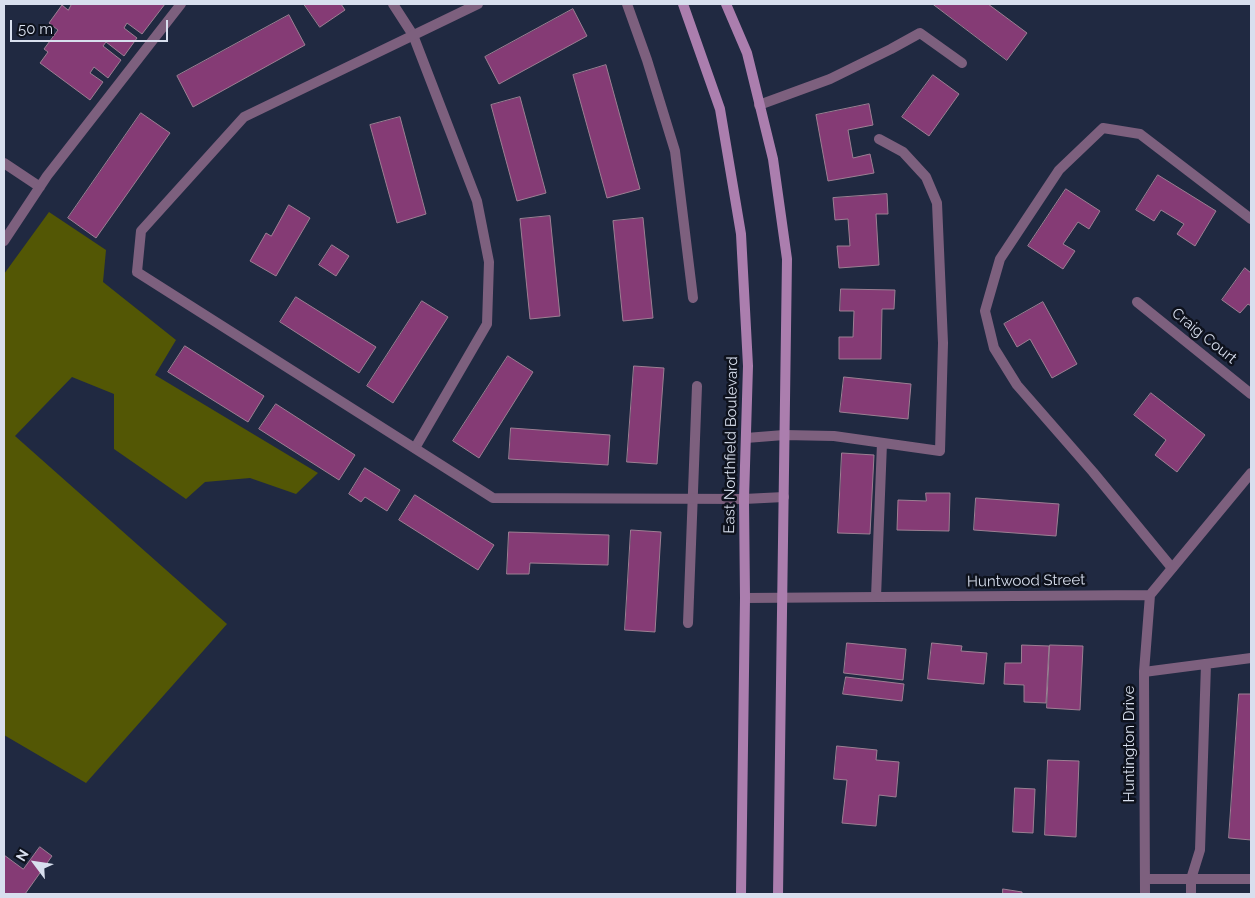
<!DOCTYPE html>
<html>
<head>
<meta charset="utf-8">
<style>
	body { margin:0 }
	#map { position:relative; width:1255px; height:898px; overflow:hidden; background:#202941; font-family:Raleway,sans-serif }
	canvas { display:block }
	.frame { position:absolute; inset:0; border:5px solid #d8dfee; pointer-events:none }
	.north { position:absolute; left:10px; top:838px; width:50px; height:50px; -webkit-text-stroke:4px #0e121d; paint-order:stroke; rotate:301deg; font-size:14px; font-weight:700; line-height:20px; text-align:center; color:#d8dfee }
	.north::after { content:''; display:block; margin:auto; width:18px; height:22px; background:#d8dfee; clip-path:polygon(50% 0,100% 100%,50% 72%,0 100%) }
	.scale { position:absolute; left:10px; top:20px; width:158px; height:22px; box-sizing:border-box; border:2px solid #d8dfee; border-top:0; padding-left:6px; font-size:15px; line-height:18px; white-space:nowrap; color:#d8dfee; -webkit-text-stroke:4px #0e121d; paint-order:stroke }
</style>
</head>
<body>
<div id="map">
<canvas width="1255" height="898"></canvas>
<div class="frame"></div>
<div class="north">N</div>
<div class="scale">50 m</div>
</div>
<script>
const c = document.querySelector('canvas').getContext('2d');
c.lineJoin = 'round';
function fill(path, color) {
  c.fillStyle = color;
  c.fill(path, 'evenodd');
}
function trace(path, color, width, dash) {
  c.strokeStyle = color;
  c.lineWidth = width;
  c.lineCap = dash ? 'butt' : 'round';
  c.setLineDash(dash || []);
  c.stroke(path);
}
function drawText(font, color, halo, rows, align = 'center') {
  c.font = font + ' Raleway,sans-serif';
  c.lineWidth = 5;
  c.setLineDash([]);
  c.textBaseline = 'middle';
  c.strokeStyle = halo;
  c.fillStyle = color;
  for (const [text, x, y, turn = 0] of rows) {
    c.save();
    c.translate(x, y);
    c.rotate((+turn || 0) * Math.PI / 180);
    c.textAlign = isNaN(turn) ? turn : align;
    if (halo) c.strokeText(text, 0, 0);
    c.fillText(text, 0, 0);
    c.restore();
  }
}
fill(new Path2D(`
	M49 212 106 250 103 282 176 340 155 375 318 473 296 494 250 478 205 482 186 499 114 449V394L72 377 15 436 227 624 86 783 4 735V274Z`), '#535705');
const building = new Path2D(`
	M72 4H165L142 34 127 23 124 28 137 38 124 56 106 42 103 46 121 60 108 78 94 67 90 73 103 82 90 100 40 63 48 52 44 49 58 30 49 23 62 5 68 10Z
	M304 4H341L345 10 320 27Z
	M933 4H988L1027 33 1007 60Z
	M573 9 587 36 499 84 485 57Z
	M289 15 305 45 193 107 177 76Z
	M606 65 640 189 607 198 573 75Z
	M933 75 959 94 929 136 902 117Z
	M520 97 546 193 517 201 491 105Z
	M869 104 873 125 848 130 853 158 870 154 874 173 828 181 816 115Z
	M141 113 170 133 96 238 68 218Z
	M400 117 426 214 397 223 370 125Z
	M1158 175 1216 211 1195 246 1177 234 1184 224 1161 210 1154 221 1136 210Z
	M1066 189 1100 211 1089 229 1078 222 1063 244 1075 251 1063 269 1028 246Z
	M887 194 888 214H876L879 265 839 268 837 246H850L848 219 835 220 833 198Z
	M289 205 310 218 276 276 250 261 266 233 271 236Z
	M550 216 560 316 530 319 520 219Z
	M643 218 653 318 623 321 613 221Z
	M332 245 349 256 336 276 319 265Z
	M1245 268 1251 273V306L1248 304 1240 313 1222 300Z
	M841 289 895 290 894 309H882L881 359H839V337H853L854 311H840Z
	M296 297 376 347 359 373 280 322Z
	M422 301 448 317 393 403 367 386Z
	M1043 302 1077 364 1052 378 1030 339 1017 347 1004 324Z
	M185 346 264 396 248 422 168 372Z
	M508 356 533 372 479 458 453 441Z
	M634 366 664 368 657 464 627 462Z
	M844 377 911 384 908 419 840 412Z
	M1151 393 1205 435 1177 472 1155 455 1166 440 1134 415Z
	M276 404 355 455 339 480 259 429Z
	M511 428 610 435 608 465 509 459Z
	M842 453 874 455 870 534 838 533Z
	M365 468 400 490 387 511 365 497 361 502 349 494Z
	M926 493H950L949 531 897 530 898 500 926 501Z
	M415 495 494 545 478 570 399 520Z
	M976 498 1059 504 1056 536 974 530Z
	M631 530 661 532 655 632 625 630Z
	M509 532 609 535 608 565 530 563 529 574H507Z
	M847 643 906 649 903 680 844 673Z
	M932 643 962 646 961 651 987 653 984 684 928 679Z
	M1022 645 1049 646 1046 703 1024 702V685L1004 684 1005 663H1021Z
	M1050 645 1083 646 1080 710 1047 708Z
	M846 677 904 684 902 701 843 694Z
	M1239 694H1251V840L1229 838Z
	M837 746 877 750 876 760 899 762 896 797 879 795 876 826 842 823 847 780 834 779Z
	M1048 760 1079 761 1076 837 1045 835Z
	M1015 788 1035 789 1033 833 1013 832Z
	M40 847 52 856 25 894H4V855L23 869Z
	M1003 889 1022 892V894H1003Z`);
fill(building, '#853b75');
trace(building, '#9c7f93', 1);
trace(new Path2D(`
	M393 4 413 35 477 201 489 262 487 324 415 448
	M627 4 647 60 675 151 693 298
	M759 105 830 79 891 49 920 33 962 63
	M746 438 784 435 834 436 940 451 943 343 937 203 926 177 903 152 879 139
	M1172 568 1093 472 1017 385 994 348 985 311 1000 259 1059 170 1103 128 1140 134 1251 219
	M876 597 882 443
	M688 623 697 386
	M1144 672 1251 658
	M1145 879H1251
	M1191 894V879L1200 850 1206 664`), '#7d607e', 10);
trace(new Path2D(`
	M478 4 244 117 141 231 137 272 493 498 744 499 784 497
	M4 163 40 187
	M4 241 47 176 181 4
	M1137 302 1251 394
	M745 598 1150 595 1251 473
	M1145 894 1144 672 1150 595`), '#7d607e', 10);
trace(new Path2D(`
	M683 4 720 109 741 234 748 366 744 499 745 598 741 894
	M726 4 747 53 773 159 787 259 778 894`), '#ab7eae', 10);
drawText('15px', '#d8dfee', '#0e121d', [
	["Craig Court",1204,336,39],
	["East Northfield Boulevard",731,445,-89],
	["Huntwood Street",1026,581,-1],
	["Huntington Drive",1129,744,-90]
]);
</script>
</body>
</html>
